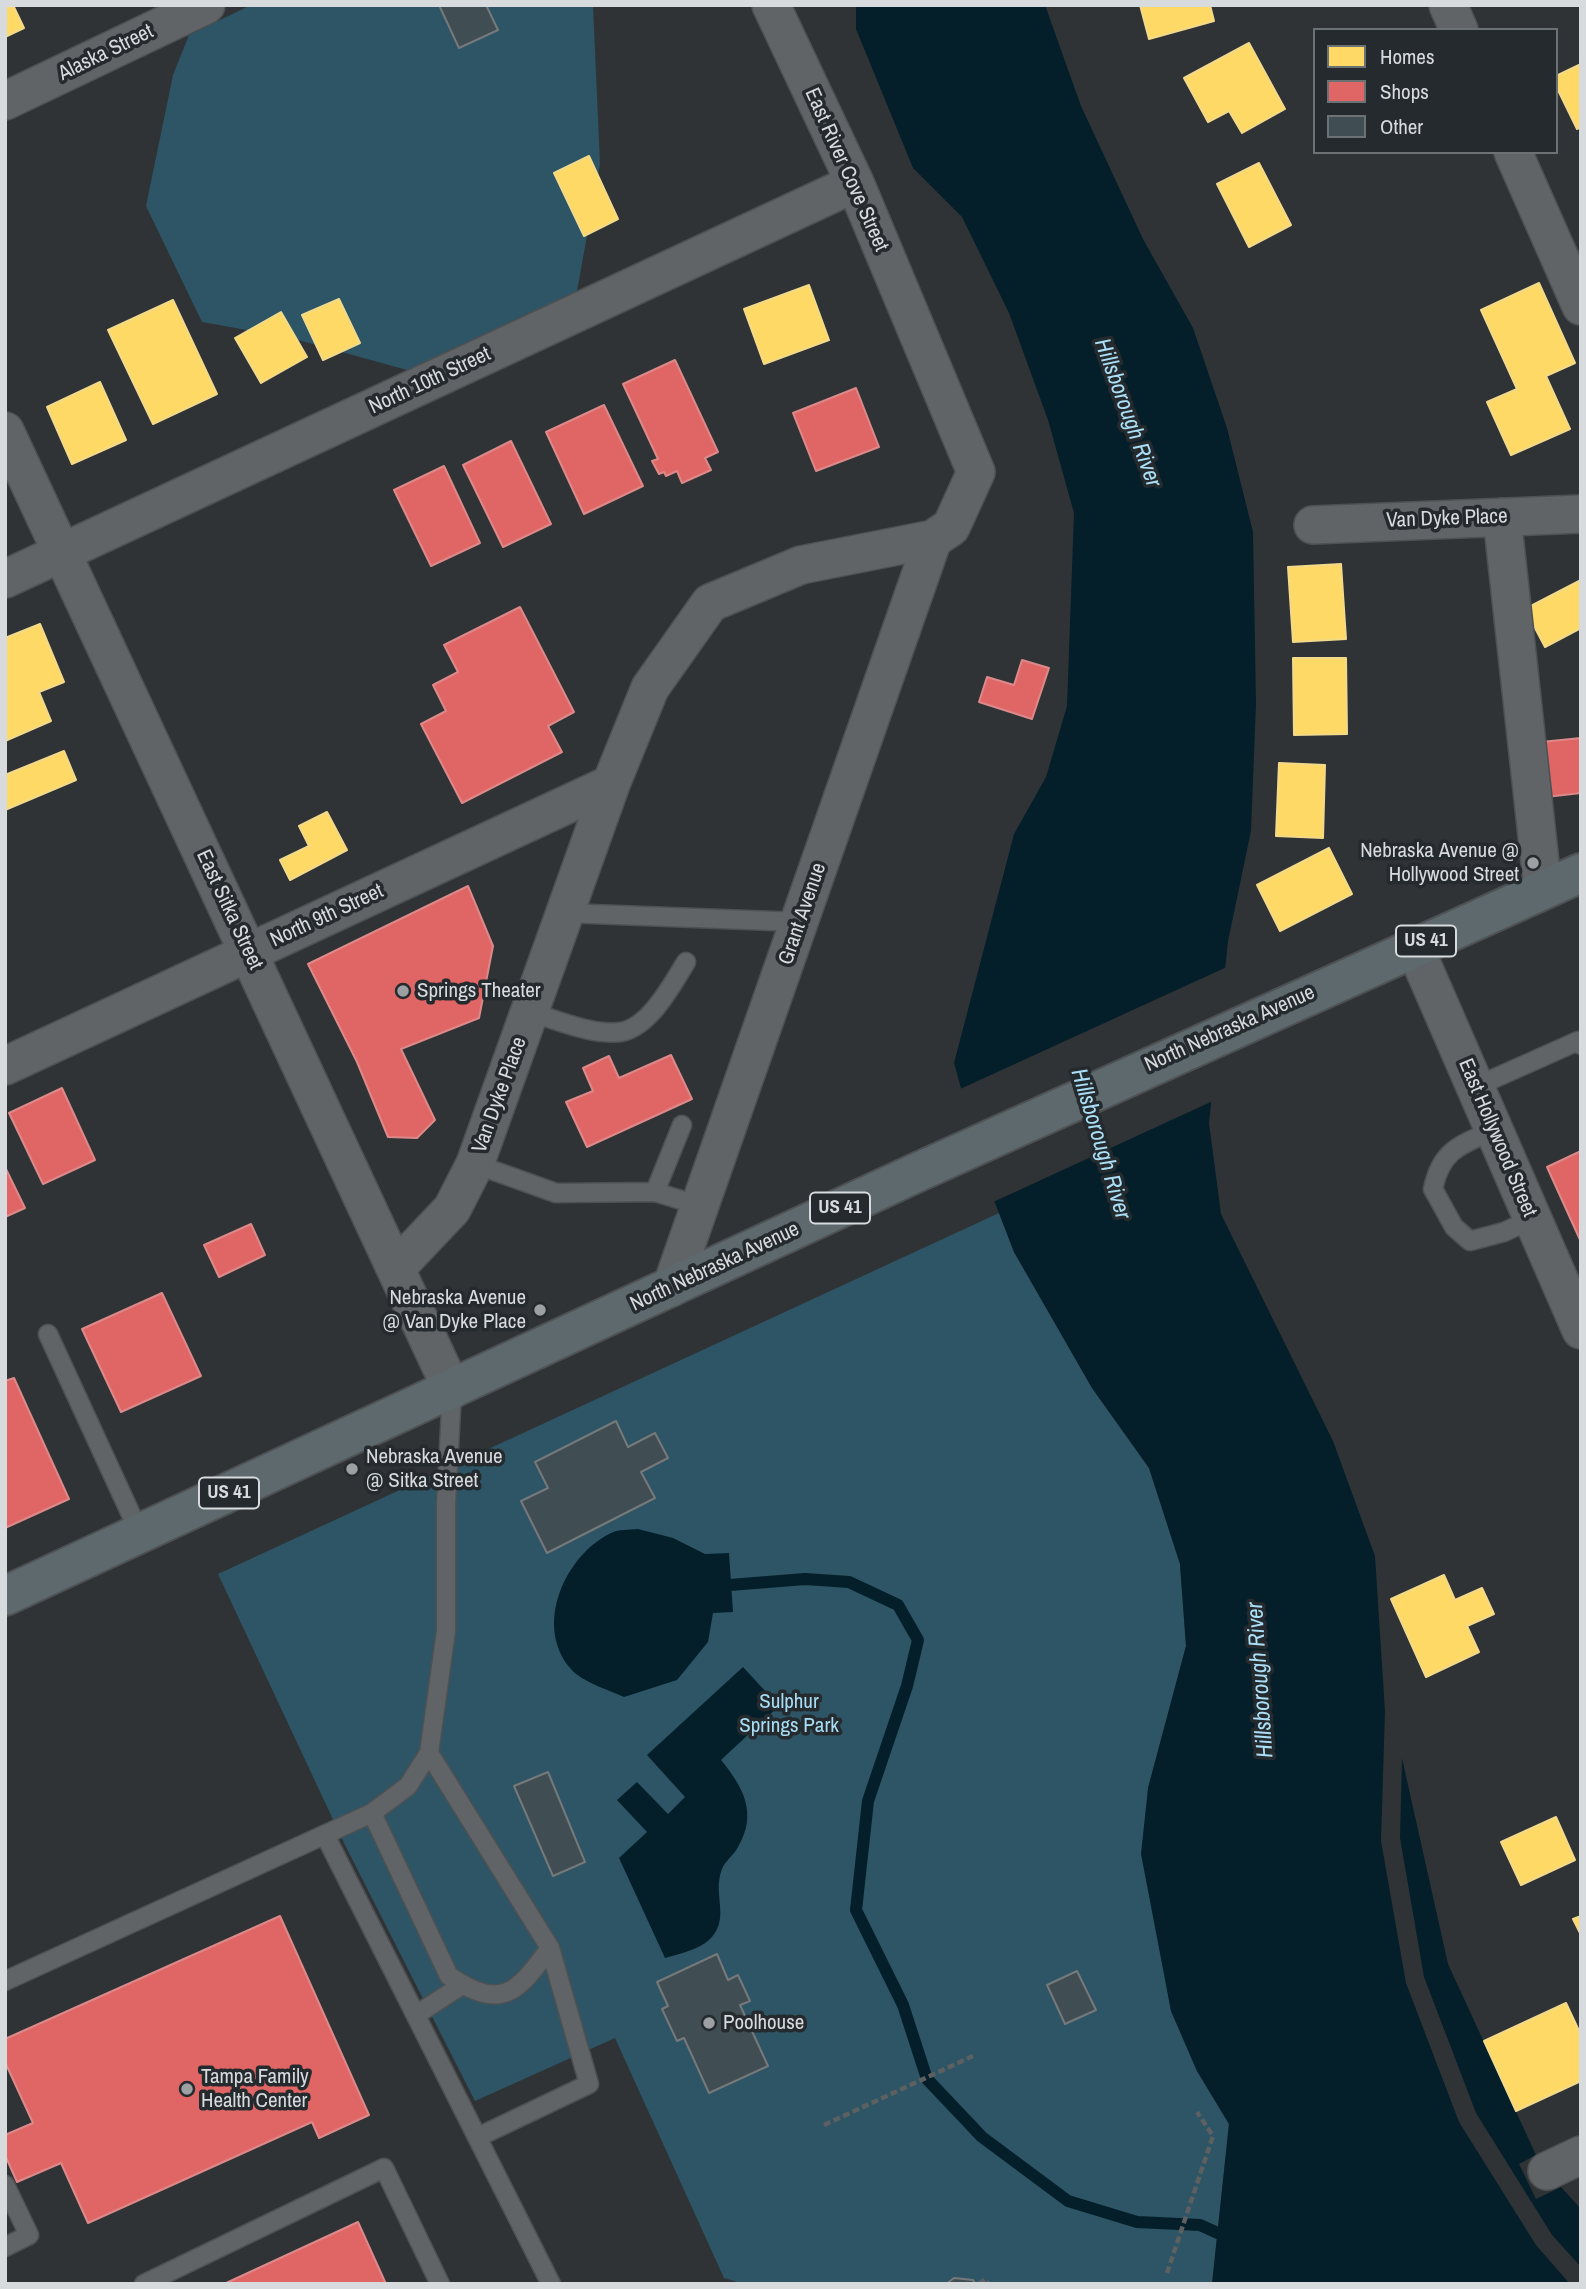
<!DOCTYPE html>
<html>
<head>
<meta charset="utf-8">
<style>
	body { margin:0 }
	#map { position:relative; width:1586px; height:2289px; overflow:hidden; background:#303335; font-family:"Archivo Narrow",sans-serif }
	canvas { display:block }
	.frame { position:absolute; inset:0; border:7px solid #d7dbdd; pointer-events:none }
	.legend { position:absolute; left:1313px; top:28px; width:245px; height:126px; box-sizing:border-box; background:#242a2d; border:2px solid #6c7173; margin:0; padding:9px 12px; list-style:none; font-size:21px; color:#d7dbdd }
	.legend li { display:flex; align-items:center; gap:14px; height:35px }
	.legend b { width:35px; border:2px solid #6c7173 }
</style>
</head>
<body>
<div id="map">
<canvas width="1586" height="2289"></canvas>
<div class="frame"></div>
<ul class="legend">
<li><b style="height:19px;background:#ffd966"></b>Homes</li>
<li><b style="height:19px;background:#e06666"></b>Shops</li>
<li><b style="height:19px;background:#404d53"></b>Other</li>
</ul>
</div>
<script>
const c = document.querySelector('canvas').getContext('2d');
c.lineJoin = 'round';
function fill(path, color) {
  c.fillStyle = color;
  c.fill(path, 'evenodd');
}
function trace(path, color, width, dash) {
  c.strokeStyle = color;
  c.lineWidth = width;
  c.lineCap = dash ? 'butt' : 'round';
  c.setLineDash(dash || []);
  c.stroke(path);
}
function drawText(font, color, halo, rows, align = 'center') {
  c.font = font + ' "Archivo Narrow",sans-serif';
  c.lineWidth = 7;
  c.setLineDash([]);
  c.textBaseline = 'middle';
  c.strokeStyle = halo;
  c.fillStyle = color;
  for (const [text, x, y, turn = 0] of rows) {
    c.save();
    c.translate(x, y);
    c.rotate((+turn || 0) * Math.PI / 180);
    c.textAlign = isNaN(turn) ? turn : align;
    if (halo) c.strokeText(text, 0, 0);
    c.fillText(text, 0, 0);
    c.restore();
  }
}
fill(new Path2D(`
	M251 5H593L600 164 577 291 407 370 291 338 202 322 146 206 173 75 189 35Z
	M999 1213 1014 1252 1092 1388 1149 1468 1180 1564 1186 1646 1148 1788 1160 1947 1171 2011 1197 2071 1229 2124 1212 2284H744L724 2278 615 2038 475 2101 345 1845 218 1574Z`), '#2d5565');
fill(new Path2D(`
	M856 5H1045L1081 106 1143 239 1193 328 1227 428 1253 532 1256 704 1251 831 1228 941 1209 1123 1221 1214 1333 1441 1375 1556 1385 1711 1381 1841 1406 1983 1459 2122 1536 2245 1570 2284H1212L1229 2124 1197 2071 1171 2011 1141 1854 1148 1788 1186 1646 1180 1564 1149 1468 1092 1388 1014 1252 987 1182 954 1063 1014 834 1046 777 1067 706 1074 513 1048 420 1009 313 962 217 913 168 856 29Z
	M638 1529 673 1538 705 1554 729 1553 733 1612 713 1613 708 1642 677 1680 624 1697C609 1690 582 1682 571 1669 533 1626 565 1555 611 1533 619 1529 629 1530 638 1529Z
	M743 1667 779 1706 721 1760C743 1787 758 1813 738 1847 734 1855 725 1861 722 1869 717 1882 719 1893 720 1906 724 1944 694 1950 665 1958L619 1858 647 1832 617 1800 637 1782 668 1814 685 1797 647 1755Z
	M1402 1758 1448 1964 1536 2155 1519 2164 1536 2199 1561 2187 1581 2209V2267L1552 2235 1476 2113 1424 1977 1400 1838Z`), '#041f2a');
fill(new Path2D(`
	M1229 966 1215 1100 991 1203 958 1090Z`), '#303335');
const homes = new Path2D(`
	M5 5H13L24 28 5 37Z
	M1140 5H1210L1214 21 1149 39Z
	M1249 43 1285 109 1242 133 1229 111 1208 122 1184 78Z
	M1581 64V127L1577 129 1556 86V76Z
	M589 156 618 219 584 236 554 173Z
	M1259 163 1291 225 1249 247 1217 184Z
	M1539 283 1575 363 1546 376 1570 429 1511 455 1487 402 1517 389 1481 310Z
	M809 285 829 340 764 364 744 309Z
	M339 299 360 343 323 360 302 315Z
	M173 300 217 394 153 424 108 330Z
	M281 312 307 357 261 383 235 338Z
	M100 382 126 440 72 464 47 407Z
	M1341 564 1346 639 1293 642 1288 567Z
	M1581 580V628L1545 647 1525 609Z
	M40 624 64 682 39 692 51 721 5 741V638Z
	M1293 658H1346L1347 734 1294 735Z
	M64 751 76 780 5 810V775Z
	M1279 763 1325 765 1323 838 1276 836Z
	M327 812 347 850 290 880 280 860 309 846 299 826Z
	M1329 848 1352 894 1280 931 1257 885Z
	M1444 1575 1455 1600 1482 1588 1494 1614 1467 1626 1479 1652 1426 1677 1391 1599Z
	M1556 1817 1575 1860 1521 1885 1501 1842Z
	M1581 1916V1935L1573 1919Z
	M1566 2003 1581 2035V2081L1516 2111 1484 2041Z`);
fill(homes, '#ffd966');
trace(homes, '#f3da8a', 2);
const shops = new Path2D(`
	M675 360 718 452 705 458 711 470 682 483 677 471 666 476 664 472 659 474 652 461 658 459 623 384Z
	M856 388 879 447 816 471 793 413Z
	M604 405 643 486 584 514 546 432Z
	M511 441 551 524 503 547 463 465Z
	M444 466 480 543 431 566 394 490Z
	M520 607 574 712 548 726 562 752 462 803 421 724 446 711 433 685 458 672 444 645Z
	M1022 660 1049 668 1032 719 979 702 987 677 1014 685Z
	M1581 738V793L1546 797 1541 742Z
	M468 886 493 946 479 1018 401 1049 435 1120 417 1138 388 1137 357 1062 308 964Z
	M671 1055 692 1099 587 1147 566 1102 593 1091 583 1068 609 1056 619 1078Z
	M62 1088 95 1160 43 1184 9 1113Z
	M1581 1151V1242L1547 1167Z
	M5 1167 25 1208 5 1217Z
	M251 1224 265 1255 219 1277 204 1245Z
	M162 1293 201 1376 121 1412 82 1329Z
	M14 1378 69 1499 5 1528V1381Z
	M280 1916 369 2115 319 2138 312 2122 88 2223 61 2163 17 2182 5 2155V2135L33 2123 5 2062V2039Z
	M358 2222 386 2284H224Z`);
fill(shops, '#e06666');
trace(shops, '#dd898a', 2);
trace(new Path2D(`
	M730 1585 805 1579 849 1582 898 1605 918 1640 907 1686 868 1801 856 1910 903 2005 927 2079 982 2137 1068 2201 1137 2222 1200 2225 1231 2239`), '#041f2a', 12);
const building = new Path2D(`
	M439 5H486L498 30 459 48Z
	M616 1421 628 1447 655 1433 668 1458 641 1472 655 1498 547 1553 521 1501 548 1488 535 1462Z
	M548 1772 585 1862 553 1876 514 1786Z
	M717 1954 728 1980 738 1975 750 2001 740 2005 768 2066 709 2093 684 2038 677 2041 662 2009 668 2006 657 1982Z
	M1077 1971 1096 2010 1065 2024 1047 1985Z
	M954 2278 973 2280 975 2284H946Z`);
fill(building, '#404d53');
trace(building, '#76797a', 2);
const lane = new Path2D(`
	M565 913 800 922
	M529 1012C556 1019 592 1036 620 1032 649 1028 672 985 686 962
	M1475 1087 1578 1041 1581 1045
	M1494 1130C1460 1145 1441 1150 1433 1189L1454 1227 1470 1241 1504 1232 1532 1219
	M475 1164 556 1193 655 1192 682 1125
	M655 1192 701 1206
	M48 1334 140 1534
	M429 1753 550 1948 589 2084 478 2137
	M372 1813 449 1976C503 2012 517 1992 550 1948
	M325 1835 551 2284
	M5 1981 372 1813 408 1786 429 1753 446 1631V1505L452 1390
	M416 2015 462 1985
	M5 2185 29 2235 5 2247
	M144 2284 384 2168 440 2284`);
const street = new Path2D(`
	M1448 5 1459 30
	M5 101 206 5
	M1513 152 1581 306
	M5 431 452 1390
	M1502 517 1543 890
	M1313 525 1581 514
	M5 579 855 183
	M1414 946 1581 1330
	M5 1066 611 784
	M397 1267 452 1209 475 1164 611 784 650 688 710 603 801 565 933 539 951 527 976 472 855 183 771 5
	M671 1288 933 539
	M1547 2171 1581 2155`);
const primary = new Path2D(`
	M5 1596 918 1172 1581 873`);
trace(lane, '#4e5153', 21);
trace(street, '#4e5153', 40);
trace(primary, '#4e5153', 42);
trace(new Path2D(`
	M824 2125 973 2056
	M1167 2273 1213 2136 1197 2112
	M979 2284 985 2279 988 2284`), '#5d6061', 4.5, [7, 3.5]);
trace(lane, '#616466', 18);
trace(street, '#616466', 37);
trace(primary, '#5e696d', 38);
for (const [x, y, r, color] of [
	[1533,863,7,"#9da0a2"],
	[403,991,7,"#9da0a2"],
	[540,1310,7,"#9da0a2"],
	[352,1469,7,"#9da0a2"],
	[709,2023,7,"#9da0a2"],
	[187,2089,7,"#9da0a2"]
]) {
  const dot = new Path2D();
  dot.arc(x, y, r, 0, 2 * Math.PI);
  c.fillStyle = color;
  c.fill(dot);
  trace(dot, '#242a2d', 2.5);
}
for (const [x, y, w] of [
	[1426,941,60],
	[840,1208,60],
	[229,1493,60]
]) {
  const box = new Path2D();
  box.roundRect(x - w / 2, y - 15.5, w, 31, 5);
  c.fillStyle = '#242a2d';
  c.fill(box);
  trace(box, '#d7dbdd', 2);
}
drawText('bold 19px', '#d7dbdd', null, [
	["US 41",1426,941],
	["US 41",840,1208],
	["US 41",229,1493]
]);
drawText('21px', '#d7dbdd', '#242a2d', [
	["Alaska Street",106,53,-26],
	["East River Cove Street",846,170,66],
	["North 10th Street",430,381,-25],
	["Van Dyke Place",1447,519,-2],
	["East Sitka Street",229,910,65],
	["Grant Avenue",803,914,-71],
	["North 9th Street",327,916,-25],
	["North Nebraska Avenue",1230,1029,-24],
	["Van Dyke Place",500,1095,-70],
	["East Hollywood Street",1497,1138,67],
	["North Nebraska Avenue",715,1267,-25]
]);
drawText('21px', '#d7dbdd', '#242a2d', [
	["Nebraska Avenue @",1519,851,"right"],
	["Hollywood Street",1519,875,"right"],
	["Springs Theater",417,991],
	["Nebraska Avenue",526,1298,"right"],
	["@ Van Dyke Place",526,1322,"right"],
	["Nebraska Avenue",366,1457],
	["@ Sitka Street",366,1481],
	["Poolhouse",723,2023],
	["Tampa Family",201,2077],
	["Health Center",201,2101]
], 'left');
drawText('21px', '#a8ddf5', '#242a2d', [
	["Sulphur",789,1702],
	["Springs Park",789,1726]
]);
drawText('italic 23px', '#aadff7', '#242a2d', [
	["Hillsborough River",1127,413,70],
	["Hillsborough River",1100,1144,73],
	["Hillsborough River",1261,1680,-94]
]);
</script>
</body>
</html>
